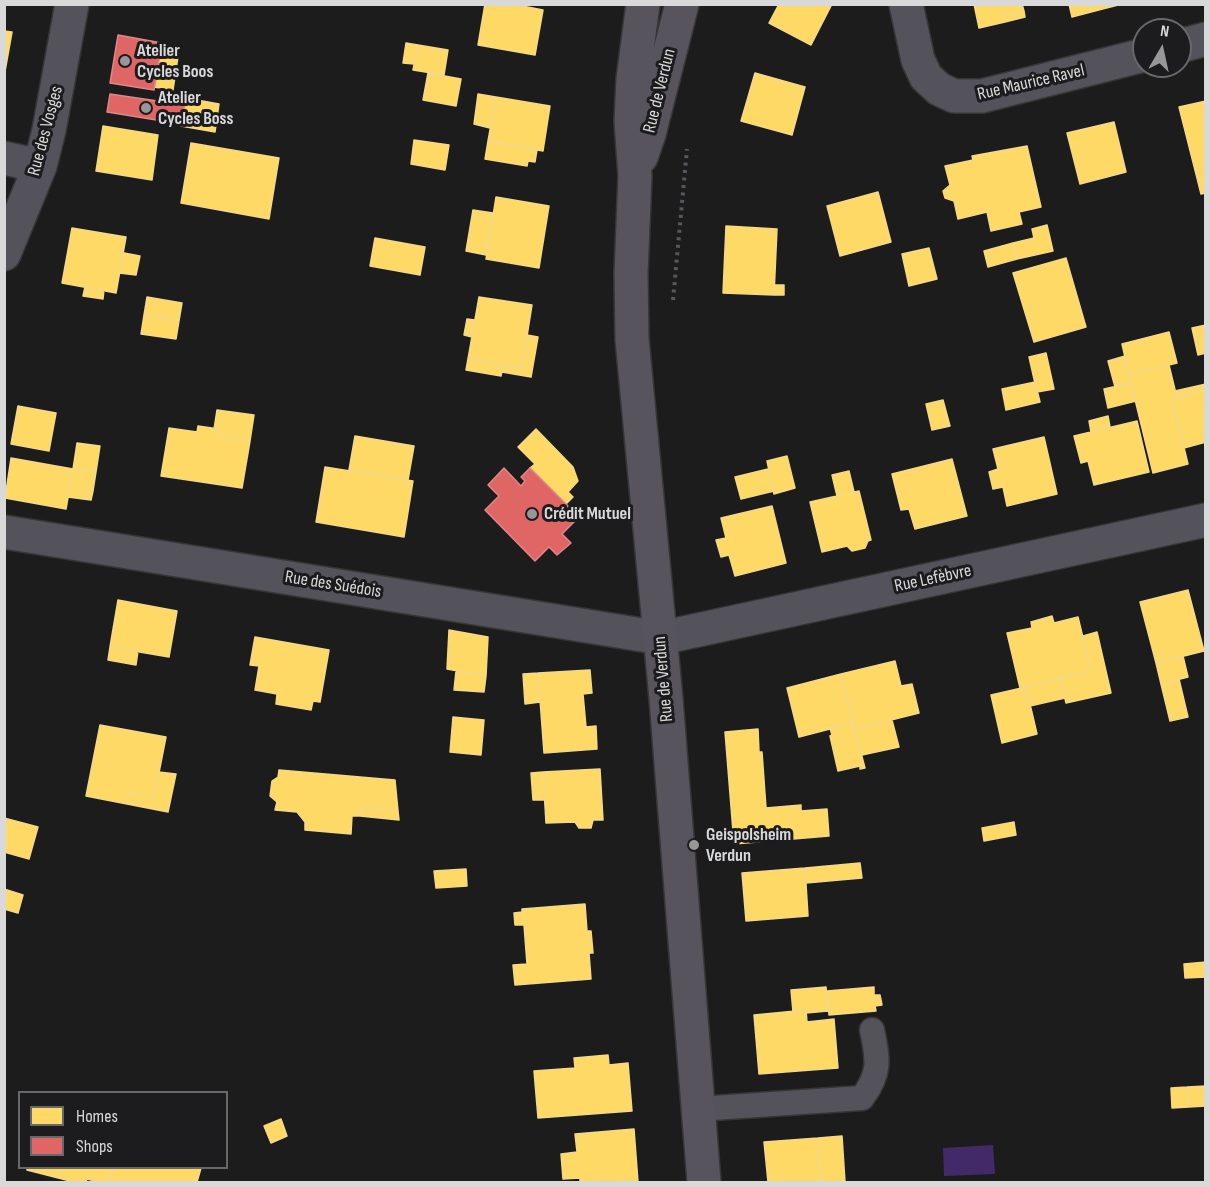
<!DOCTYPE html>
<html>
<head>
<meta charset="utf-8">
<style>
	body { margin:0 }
	#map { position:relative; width:1210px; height:1187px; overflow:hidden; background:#1c1c1c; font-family:"Sofia Sans Condensed",sans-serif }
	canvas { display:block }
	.frame { position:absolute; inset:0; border:6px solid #d9d9da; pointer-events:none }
	.legend { position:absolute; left:18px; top:1091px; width:210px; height:78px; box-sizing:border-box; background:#1c1b1d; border:2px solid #686769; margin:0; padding:8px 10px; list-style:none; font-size:18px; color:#d9d9da }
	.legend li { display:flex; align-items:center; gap:12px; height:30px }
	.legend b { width:30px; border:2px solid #686769 }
	.north { position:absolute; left:1132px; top:18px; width:60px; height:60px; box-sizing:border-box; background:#1c1b1d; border:2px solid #686769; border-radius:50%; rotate:9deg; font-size:16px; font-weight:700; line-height:24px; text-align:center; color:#d9d9da }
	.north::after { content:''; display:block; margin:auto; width:21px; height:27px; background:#979798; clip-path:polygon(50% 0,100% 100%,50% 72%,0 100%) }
</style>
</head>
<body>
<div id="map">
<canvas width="1210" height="1187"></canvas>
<div class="frame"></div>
<ul class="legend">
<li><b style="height:16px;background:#ffd966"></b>Homes</li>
<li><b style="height:16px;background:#e06666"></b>Shops</li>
</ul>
<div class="north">N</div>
</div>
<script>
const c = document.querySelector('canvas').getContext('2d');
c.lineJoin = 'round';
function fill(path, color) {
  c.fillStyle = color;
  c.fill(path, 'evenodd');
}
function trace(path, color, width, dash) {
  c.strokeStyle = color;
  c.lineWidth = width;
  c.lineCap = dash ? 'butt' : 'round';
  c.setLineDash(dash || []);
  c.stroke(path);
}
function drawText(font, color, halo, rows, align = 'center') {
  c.font = font + ' "Sofia Sans Condensed",sans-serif';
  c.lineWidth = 6;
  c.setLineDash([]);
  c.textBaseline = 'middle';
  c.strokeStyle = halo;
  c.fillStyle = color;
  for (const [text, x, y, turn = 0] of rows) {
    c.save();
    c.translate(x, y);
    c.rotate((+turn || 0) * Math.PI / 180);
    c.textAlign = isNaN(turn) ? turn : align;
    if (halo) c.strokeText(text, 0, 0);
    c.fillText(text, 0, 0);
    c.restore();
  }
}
fill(new Path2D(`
	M993 1145 995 1174 944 1176 943 1148Z`), '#422a69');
const homes = new Path2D(`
	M485 4H512L543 10 535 55 478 45Z
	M779 4H832L811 45 769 23Z
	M974 4H1022L1024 11 1003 16 1005 22 979 28Z
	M1069 4H1089L1091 12 1072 17Z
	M1089 4H1122L1091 12Z
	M1024 11 1025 17 1005 22 1003 16Z
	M4 31 12 32 4 77Z
	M406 43 418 45 414 64 403 63Z
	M418 45 448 50 444 75 413 70Z
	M161 47 179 50 173 90 154 87Z
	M428 73 461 79 456 106 423 100Z
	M755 73 805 87 792 135 741 121Z
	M478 94 496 97 490 128 474 124Z
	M496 97 550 106 543 151 488 141Z
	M186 98 219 104 215 132 181 126Z
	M1206 101V175L1197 178 1179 107Z
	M1114 122 1126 172 1080 184 1067 133Z
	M103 126 158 135 152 180 96 171Z
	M414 140 449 145 445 170 411 164Z
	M488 141 537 150 535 162 528 161 527 166 485 159Z
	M191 143 279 158 269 219 181 203Z
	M1027 146 1041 207 1019 212 1022 224 991 231 987 212 958 219 954 201 945 198 943 191 950 185 945 166 973 160 972 156Z
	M1206 175V193L1201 194 1197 178Z
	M878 192 891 242 840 256 827 206Z
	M496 197 549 206 539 268 486 259Z
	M473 210 493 213 486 255 466 251Z
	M1047 225 1053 251 1017 259 1013 243 1034 238 1032 229Z
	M726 226 777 229 774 295 723 293Z
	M72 228 126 237 116 293 62 283Z
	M375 238 425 247 420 275 370 266Z
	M1013 243 1017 259 988 267 984 251Z
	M929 248 937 279 909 286 902 254Z
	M124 253 140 256 136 275 119 273Z
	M1066 258 1086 327 1034 342 1013 273Z
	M775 285H784V295H774Z
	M85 287 104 290 103 299 83 296Z
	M147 297 182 303 179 321 144 315Z
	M479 297 532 305 522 368 468 359Z
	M144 315 179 321 176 339 141 334Z
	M467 319 475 320 472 337 464 335Z
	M1206 325V353L1198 355 1192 328Z
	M1169 332 1177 363 1129 375 1122 344Z
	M527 335 538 337 531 377 502 372 503 365 522 368Z
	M1046 353 1054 389 1037 392 1029 357Z
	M1125 356 1131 383 1115 387 1108 361Z
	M468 359 503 365 501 376 466 370Z
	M1169 365 1177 398H1172L1188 464 1153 473 1129 375Z
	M1035 382 1040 402 1006 410 1002 389Z
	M1131 383 1136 401 1108 408 1104 389Z
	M1206 384V390L1177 398 1175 391Z
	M1206 390V442L1184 448 1172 398Z
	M943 400 950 426 932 430 926 404Z
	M18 406 56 413 49 451 11 444Z
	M217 410 254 415 250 441 218 436 219 429H214Z
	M1108 416 1110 427 1091 432 1089 421Z
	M1137 421 1149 472 1094 485 1088 461 1081 463 1074 436Z
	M198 426 219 429 218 436 250 441 242 488 161 476 169 428 197 432Z
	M536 429 573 467 578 481 568 492 573 497 566 504 530 468 535 464 518 447Z
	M355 436 414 446 408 480 349 470Z
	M1044 437 1057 494 1007 506 1003 487 993 489 989 472 998 469 993 449Z
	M77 443 100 446 96 472 73 469Z
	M787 456 795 488 774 494 767 461Z
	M11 458 73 469 66 509 5 498Z
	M952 459 967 516 915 529 909 509 901 510 892 474Z
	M325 467 413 481 404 537 316 522Z
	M73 469 96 472 93 491 85 490 83 499 68 497Z
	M768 469 774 491 741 499 735 477Z
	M849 471 854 492 837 496 832 475Z
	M85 490 93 491 91 500 83 499Z
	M859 491 871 540 868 541 865 548 852 551 847 546 822 552 810 502Z
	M772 506 786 563 735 576 729 555 721 557 716 540 726 538 721 518Z
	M1188 590 1204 651 1156 663 1140 602Z
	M118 600 177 611 169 657 110 647Z
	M1052 616 1054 623 1078 617 1091 671 1020 688 1007 633 1032 628 1031 622Z
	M449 630 488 637 486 676 447 669Z
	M1097 632 1111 693 1066 703 1060 678 1091 671 1083 636Z
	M255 637 329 650 320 702 313 701 311 710 276 704 277 694 255 690 259 666 250 665Z
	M110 647 138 651 136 665 108 660Z
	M1183 656 1188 677 1161 684 1156 663Z
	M895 661 901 686 912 684 919 713 855 729 841 674Z
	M590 670 592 693 583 694 586 727 596 726 597 749 544 753 538 673Z
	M456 671 486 676 484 692 454 690Z
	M538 673 540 702 525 704 523 674Z
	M841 674 853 723 799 737 787 688Z
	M1060 678 1065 698 1030 706 1026 687Z
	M1179 679 1188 717 1170 721 1161 684Z
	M1026 687 1037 734 1002 743 991 695Z
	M453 717 484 720 481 755 450 752Z
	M892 720 899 747 862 755 855 729Z
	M853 723 865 768 860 769V766L838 771 830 736 832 735 830 728Z
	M100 725 166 737 154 798 129 792 127 804 86 796Z
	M758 729 759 752H762L766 808 801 805V811L827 809 829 836 734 844 725 732Z
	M600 769 603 820H593L591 828H579L575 822 546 823 543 772Z
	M279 770 395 780 398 811 361 807 360 816H352L351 834 305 830V822L297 812 275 810 277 802 270 796 272 781 278 777Z
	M159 772 176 774 168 812 127 804 129 792 154 798Z
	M543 772 544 800H533L531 773Z
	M361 807 398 811 399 820 360 816Z
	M4 818 38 827 29 859 4 852Z
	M1014 822 1016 835 984 841 982 828Z
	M860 863 862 878 806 883 805 868Z
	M805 868 808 916 746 921 742 873Z
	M466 869 467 886 436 888 434 871Z
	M4 889 23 895 18 913 4 909Z
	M585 904 587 931H591L593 953H589L591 979 515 985 513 965 527 964 524 925H515L514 913 522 912V909Z
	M1206 962V977L1185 978 1184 964Z
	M826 987 828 1011 806 1013V1010L793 1012 791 990Z
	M874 987V995H880L882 1005 875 1006 876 1011 829 1015 827 991Z
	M806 1010 807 1022 834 1019 838 1068 759 1074 754 1015Z
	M608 1055 609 1065 628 1063 632 1111 538 1118 534 1071 575 1068 574 1058Z
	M1206 1086V1106L1189 1107 1187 1087Z
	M1187 1087 1189 1107 1172 1108 1171 1088Z
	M281 1119 287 1136 271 1143 264 1126Z
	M634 1129 638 1182H580V1178L563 1179 561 1154 577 1152 575 1134Z
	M842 1136 845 1182H821L818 1138Z
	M818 1138 821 1182H768L764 1142Z
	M27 1168H114L109 1182H99L87 1179 86 1182H74L27 1170Z
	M114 1168H201L197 1182H109Z`);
fill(homes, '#ffd966');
trace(homes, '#f4d989', 1.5);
const shops = new Path2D(`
	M118 35 162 43 154 90 110 83Z
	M110 94 185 105 181 124 107 112Z
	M504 468 521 486 525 481 521 477 530 468 579 517 562 534 571 543 557 555 549 547 535 561 485 510 499 496 488 485Z`);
fill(shops, '#e06666');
trace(shops, '#de8889', 1.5);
const service = new Path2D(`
	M698 1109 862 1098C881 1073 878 1059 872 1030`);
const minor = new Path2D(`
	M906 4 918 60 926 77 939 89 954 96H982L1144 55
	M1180 46 1206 39
	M4 158 40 166
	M4 254 40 166 49 130 72 4
	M4 532 661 638 1206 520`);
const secondary = new Path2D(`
	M643 4 633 79 631 122 635 176 631 273 632 339 666 699 704 1182
	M641 157 649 134 682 4`);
trace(service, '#363637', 27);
trace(minor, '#363637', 36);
trace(secondary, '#363637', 36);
trace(new Path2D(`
	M673 300 687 149`), '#58565c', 4, [3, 4.5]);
trace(service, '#54525b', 24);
trace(minor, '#54525b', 33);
trace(secondary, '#58545d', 33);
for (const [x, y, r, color] of [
	[125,61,6,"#979798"],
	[146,108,6,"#979798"],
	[532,514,6,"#979798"],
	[694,845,6,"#979798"]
]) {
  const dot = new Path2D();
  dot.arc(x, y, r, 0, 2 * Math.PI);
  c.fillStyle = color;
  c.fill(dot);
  trace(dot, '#1c1b1d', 2);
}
drawText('bold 18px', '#d9d9da', '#1c1b1d', [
	["Atelier",137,51],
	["Cycles Boos",137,72],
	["Atelier",158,98],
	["Cycles Boss",158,119],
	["Crédit Mutuel",544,514],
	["Geispolsheim",706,835],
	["Verdun",706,856]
], 'left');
drawText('18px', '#d9d9da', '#1c1b1d', [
	["Rue Maurice Ravel",1031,83,-13],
	["Rue de Verdun",660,91,-76],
	["Rue des Vosges",46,131,-75],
	["Rue Lefèbvre",933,579,-12],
	["Rue des Suédois",333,585,9],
	["Rue de Verdun",664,679,-95]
]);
</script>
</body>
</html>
